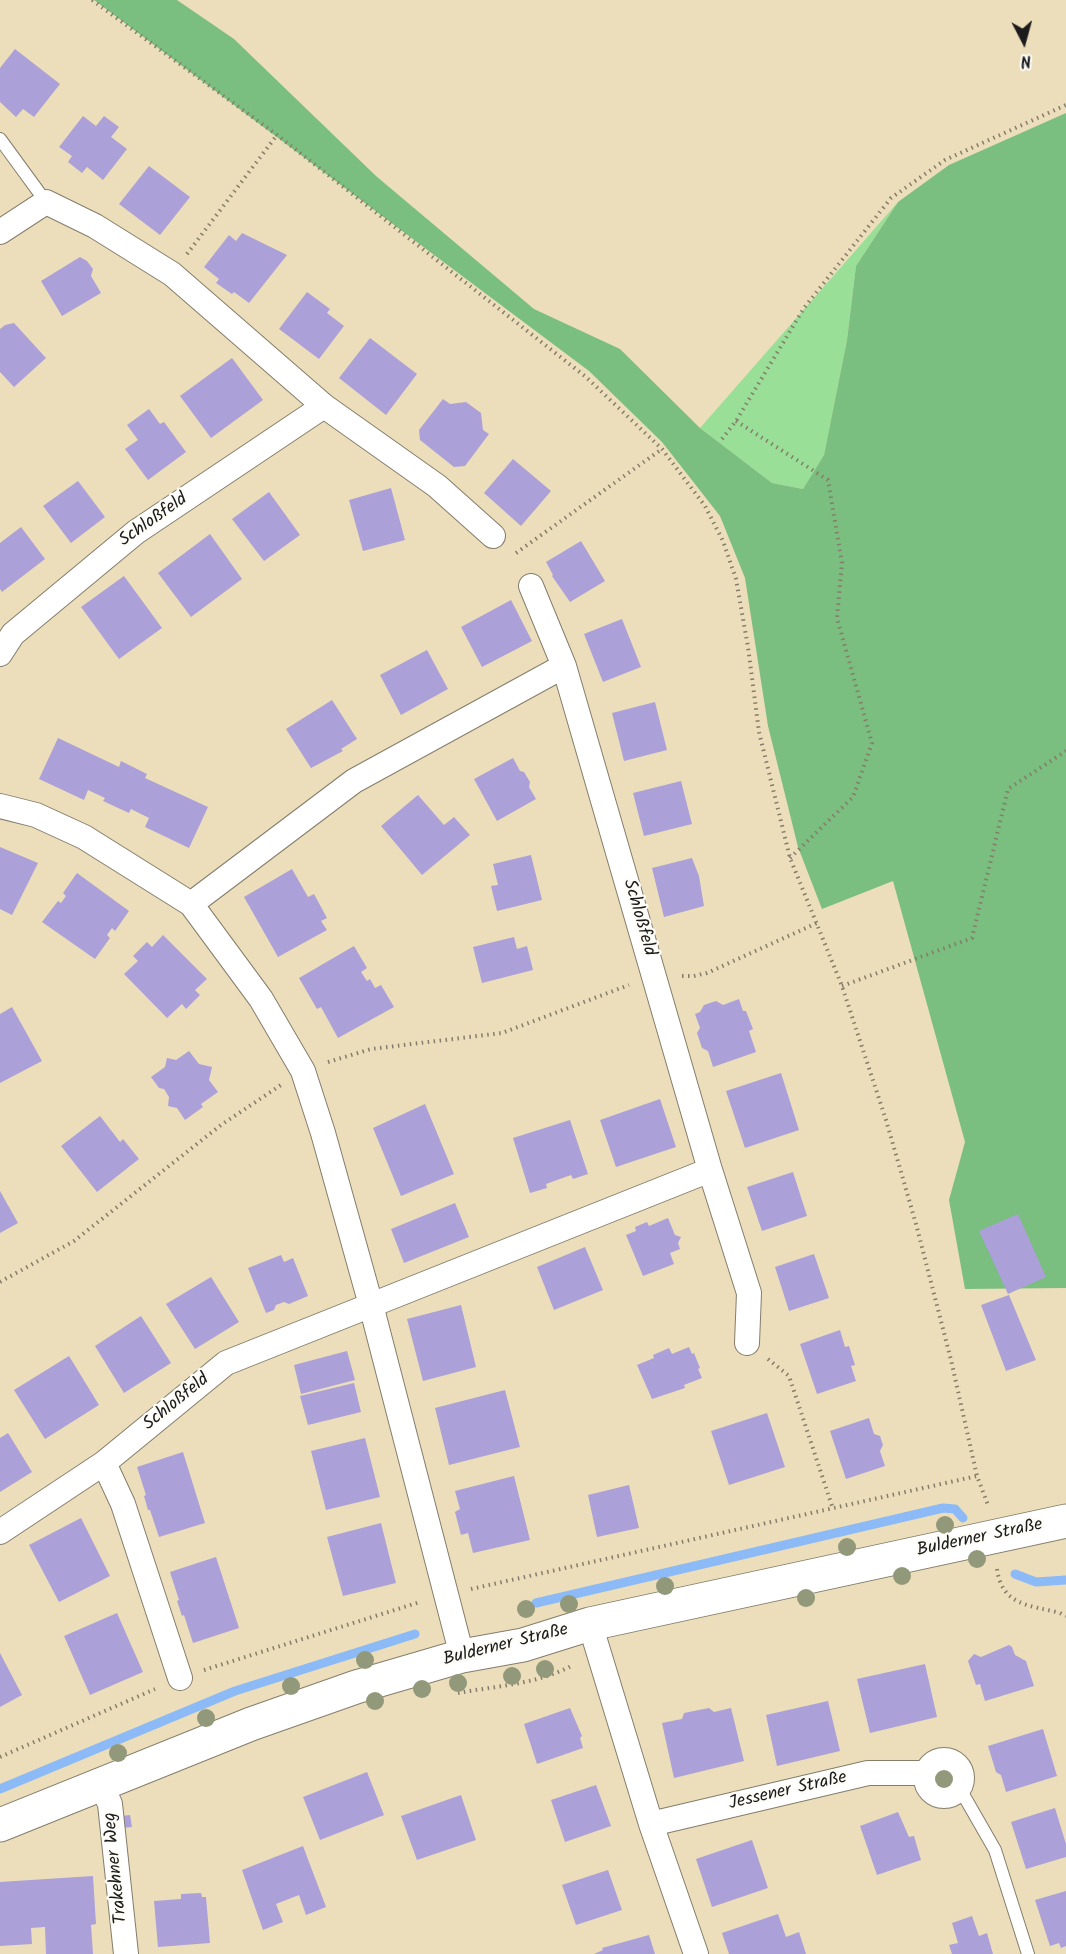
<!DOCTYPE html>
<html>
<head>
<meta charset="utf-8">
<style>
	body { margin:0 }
	#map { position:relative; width:1066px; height:1954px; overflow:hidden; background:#eddebb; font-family:Kalam,sans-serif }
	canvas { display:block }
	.north { position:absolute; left:994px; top:12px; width:60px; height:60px; -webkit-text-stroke:4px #fdfcf7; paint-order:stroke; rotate:174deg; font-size:16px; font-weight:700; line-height:24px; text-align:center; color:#1c1c1c }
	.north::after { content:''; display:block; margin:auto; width:21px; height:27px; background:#1c1c1c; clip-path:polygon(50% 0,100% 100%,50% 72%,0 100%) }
</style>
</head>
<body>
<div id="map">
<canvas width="1066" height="1954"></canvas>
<div class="north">N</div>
</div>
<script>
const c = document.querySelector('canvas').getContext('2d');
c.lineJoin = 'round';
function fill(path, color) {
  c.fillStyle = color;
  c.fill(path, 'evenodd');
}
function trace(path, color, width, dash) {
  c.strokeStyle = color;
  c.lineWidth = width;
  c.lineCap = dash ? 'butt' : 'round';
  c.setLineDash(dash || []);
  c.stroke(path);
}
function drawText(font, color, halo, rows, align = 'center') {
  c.font = font + ' Kalam,sans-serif';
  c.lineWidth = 4.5;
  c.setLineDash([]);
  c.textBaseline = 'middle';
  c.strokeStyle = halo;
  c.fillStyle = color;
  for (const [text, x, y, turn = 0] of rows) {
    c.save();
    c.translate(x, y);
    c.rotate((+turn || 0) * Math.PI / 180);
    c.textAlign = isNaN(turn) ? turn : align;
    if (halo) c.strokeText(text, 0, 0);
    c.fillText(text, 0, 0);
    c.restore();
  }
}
fill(new Path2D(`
	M898 202 856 266 847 340 824 455 803 489 772 483 700 428Z`), '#99df98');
fill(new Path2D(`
	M94 0H177L234 39 376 176 534 309 620 349 700 428 772 483 803 489 824 455 847 340 856 266 898 202 949 165 1066 113V1288L965 1289 949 1200 965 1142 893 881 822 909 798 847 768 726 745 578 720 516 662 442 589 371Z`), '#7abe80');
trace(new Path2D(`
	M1015 1574 1036 1582 1066 1580
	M536 1603 943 1508 955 1509 963 1518
	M0 1789 235 1691 415 1634`), '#8bbaf6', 9);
fill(new Path2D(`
	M15 49 60 84 34 117 23 109 16 117 0 102V68Z
	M83 116 96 126 104 116 119 127 111 137 127 149 103 180 87 167 82 173 68 162 72 156 59 147Z
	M149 166 190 197 160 235 119 204Z
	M242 233 287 255 249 303 234 292 232 294 216 283 219 279 204 267 229 235 236 241Z
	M80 257 87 261 93 269 91 276 101 293 62 316 41 281Z
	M307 292 330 309 327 313 344 326 319 359 279 329Z
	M14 323 46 358 14 387 0 372V329L5 325Z
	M370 338 417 374 386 415 339 378Z
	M232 358 263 400 211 438 180 396Z
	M443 399 450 404 466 402 481 413 483 430 489 434 465 466 454 467 420 440 419 430Z
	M149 409 160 424 164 422 186 452 148 480 125 449 138 440 127 425Z
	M513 459 551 491 521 526 484 493Z
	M78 481 105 517 71 543 43 506Z
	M391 488 405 540 363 551 349 500Z
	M269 492 300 535 264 561 232 519Z
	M21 527 45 559 2 592 0 589V543Z
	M210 534 242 579 191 617 158 573Z
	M581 541 605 581 570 602 552 576 553 575 546 562Z
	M124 576 162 628 119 659 81 607Z
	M511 600 532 641 482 667 461 627Z
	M622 619 641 667 603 682 584 634Z
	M427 650 448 689 401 715 380 675Z
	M332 700 357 739 341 749 343 751 311 768 286 729Z
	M655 702 667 750 624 761 612 713Z
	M58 738 119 767 121 761 147 774 145 778 208 807 189 848 145 827 149 818 131 809 129 813 103 801 105 798 88 790 84 800 39 779Z
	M513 758 520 771 524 772 530 782 529 787 536 799 497 821 474 779Z
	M681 781 692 824 644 836 633 793Z
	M418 795 444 825 454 817 470 835 422 875 381 826Z
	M0 847 38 863 12 915 0 909Z
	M531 855 542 900 497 911 491 886 498 885 493 864Z
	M692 858 699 876 704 906 664 917 652 868Z
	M292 869 308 897 314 894 327 918 321 921 327 930 278 957 244 897Z
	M77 873 129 911 115 931 112 928 107 935 110 938 95 959 42 922 58 901 61 903 66 896 63 893Z
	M163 935 207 979 195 990 200 995 186 1009 182 1004 167 1018 124 974 138 961 133 956 147 942 152 947Z
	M514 937 517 949 527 946 533 970 482 983 473 947Z
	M354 946 367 968 361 972 367 981 370 979 375 988 381 985 394 1007 338 1038 321 1007 317 1009 299 978Z
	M739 999 743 1011H746L753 1029 749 1031 756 1052 713 1067 708 1051 702 1048 697 1033 700 1028 695 1014 700 1012 704 1005 716 1001 723 1005Z
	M12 1007 42 1061 0 1083V1014Z
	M189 1051 199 1064 212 1067 209 1080 218 1092 201 1104 203 1107 185 1120 177 1108 168 1106 169 1097 164 1089 159 1088 151 1077 165 1067 167 1058 176 1060Z
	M781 1073 799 1130 745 1148 726 1091Z
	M660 1099 676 1147 616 1167 600 1120Z
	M425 1104 454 1174 401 1196 373 1128Z
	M100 1116 120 1142 123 1139 139 1159 97 1192 61 1146Z
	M570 1120 588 1174 573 1179 571 1175 546 1184 547 1188 530 1193 513 1138Z
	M793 1172 807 1216 762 1231 747 1187Z
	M0 1191 18 1223 0 1233Z
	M455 1203 469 1237 404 1263 391 1229Z
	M1018 1214 1046 1277 1008 1294 979 1231Z
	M668 1218 675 1235 681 1237 678 1243 680 1249 670 1253 674 1264 643 1276 626 1235 636 1231 635 1227 647 1222 649 1226Z
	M585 1247 603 1290 554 1310 537 1267Z
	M814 1254 829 1298 789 1311 775 1267Z
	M281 1255 284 1262 293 1258 308 1296 289 1304 284 1302 276 1305 274 1310 266 1313 248 1268Z
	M211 1277 239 1322 195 1349 166 1304Z
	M1009 1295 1036 1360 1006 1371 981 1305Z
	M461 1305 476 1367 423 1381 407 1319Z
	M141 1316 171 1363 124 1393 95 1346Z
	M840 1330 845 1347 849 1346 855 1365 851 1366 856 1381 817 1394 800 1344Z
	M689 1347 692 1354 694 1353 700 1368 698 1369 702 1378 684 1385 685 1388 652 1399 637 1365 654 1358 653 1355 669 1348 672 1354Z
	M347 1351 355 1380 301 1394 294 1365Z
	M69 1356 99 1405 45 1439 14 1390Z
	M354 1383 361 1412 308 1425 300 1396Z
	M505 1390 520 1447 449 1465 435 1408Z
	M767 1413 785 1467 729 1485 711 1431Z
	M869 1418 874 1434 880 1436 883 1445 880 1451 885 1466 846 1479 830 1431Z
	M8 1433 32 1472 0 1492V1438Z
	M365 1438 380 1497 326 1510 311 1451Z
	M183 1452 205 1523 159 1537 150 1510H148L144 1496 146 1495 137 1467Z
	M514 1476 530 1540 473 1553 468 1533 461 1535 455 1512 460 1509 455 1491Z
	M629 1485 639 1528 597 1537 588 1495Z
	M81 1518 110 1576 59 1602 29 1545Z
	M381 1523 396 1583 343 1596 327 1537Z
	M216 1557 239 1628 193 1643 184 1615 182 1616 177 1601 179 1600 170 1572Z
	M117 1613 143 1672 90 1695 64 1636Z
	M1009 1645 1012 1647 1015 1655 1026 1661 1034 1686 985 1701 980 1684 976 1685 968 1661 974 1654 981 1657Z
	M0 1653 22 1695 0 1707Z
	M925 1664 937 1717 870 1733 857 1679Z
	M828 1701 840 1751 777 1766 766 1715Z
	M570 1708 582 1736 580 1738 583 1748 537 1764 524 1724Z
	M709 1708 714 1712 731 1708 744 1761 674 1778 662 1723 682 1719 684 1713Z
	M1043 1729 1057 1776 1006 1792 1001 1775 996 1772 988 1746Z
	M367 1772 384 1815 320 1840 303 1797Z
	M596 1785 611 1826 565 1842 551 1800Z
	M461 1795 476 1840 417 1860 401 1816Z
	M1055 1808 1066 1844V1857L1026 1869 1011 1822Z
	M898 1812 909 1837 914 1836 921 1860 877 1875 860 1826Z
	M130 1815 132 1827 122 1828 121 1816Z
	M752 1840 768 1888 712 1907 696 1859Z
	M303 1846 326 1907 306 1915 299 1895 276 1904 283 1922 263 1930 242 1870Z
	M608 1870 622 1910 576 1925 562 1885Z
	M93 1876 96 1924 91 1925 93 1954H46L45 1927 31 1928 32 1944 0 1946V1882Z
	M1066 1891V1946L1061 1948 1059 1943 1050 1946 1035 1900Z
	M201 1893 202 1897H206L210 1943 158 1947 154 1901 181 1899V1894Z
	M778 1914 786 1937 799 1932 806 1954H729L722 1933Z
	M972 1916 979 1936 987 1933 993 1954H952L949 1945 958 1943 952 1923Z
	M649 1935 655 1954H594L603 1950 602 1948Z`), '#aba0d7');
const lane = new Path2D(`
	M0 139 46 202
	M960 1789 995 1850 1028 1954`);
const street = new Path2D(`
	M0 232 46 202 95 226 172 274 324 406 437 486 493 536
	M531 586 564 666 710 1170 749 1293 747 1343
	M0 654 13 634 136 532 324 406
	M0 806 36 815 84 837 191 904 261 999 303 1071 323 1133 371 1305 462 1656
	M191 904 354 781 564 666
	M104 1463 123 1504 180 1678
	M0 1532 104 1463 226 1363 710 1170
	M590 1624 651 1824 696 1954
	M926 1778a18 18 0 1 1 36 0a18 18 0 1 1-36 0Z
	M100 1783 110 1804 126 1954
	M651 1824 868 1773H926`);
const secondary = new Path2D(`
	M0 1825 251 1724 356 1687 462 1656 523 1645 590 1624 1066 1521`);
trace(lane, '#847d6c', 14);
trace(street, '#847d6c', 26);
trace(secondary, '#847d6c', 35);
trace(new Path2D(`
	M92 0 277 135 586 377 662 449 705 506 723 541 736 579 748 647 759 732 790 858 842 986 886 1120 916 1224 951 1360 977 1476 988 1505
	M187 254 277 135
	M736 421 828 480 842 563 837 618 872 743 853 797 790 858
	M722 439 736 421 804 308 891 198 945 160 1066 105
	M516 553 662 449
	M682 976H694L707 973 817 923
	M842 986 972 938 1008 789 1066 751
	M328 1062 371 1049 502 1033 629 985
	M0 1282 74 1241 221 1125 281 1085
	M768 1359 789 1376 833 1509
	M997 1569C1002 1606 1030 1605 1060 1613L1066 1616
	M471 1589 977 1476
	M204 1670 420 1602
	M458 1693C496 1686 539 1684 573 1665
	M0 1757 155 1689`), '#847d6c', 4, [1.5, 4.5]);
trace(lane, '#fff', 12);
trace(street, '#fff', 24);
trace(secondary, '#fff', 33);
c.fillStyle = '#92997b';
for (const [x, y] of [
	[945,1525],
	[847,1547],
	[977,1559],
	[902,1576],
	[665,1586],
	[806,1598],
	[569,1604],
	[526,1609],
	[365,1660],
	[545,1669],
	[512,1676],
	[458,1683],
	[291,1686],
	[422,1689],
	[375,1701],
	[206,1718],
	[118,1753],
	[944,1779]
]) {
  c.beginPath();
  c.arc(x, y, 9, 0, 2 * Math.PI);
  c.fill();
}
drawText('18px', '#1c1c1c', '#fdfcf7', [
	["Schloßfeld",154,521,-35],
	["Schloßfeld",638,918,74],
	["Schloßfeld",177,1403,-39],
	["Bulderner Straße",980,1539,-12],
	["Bulderner Straße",506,1646,-14],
	["Jessener Straße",788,1792,-13],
	["Trakehner Weg",117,1868,-96]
]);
</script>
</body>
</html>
